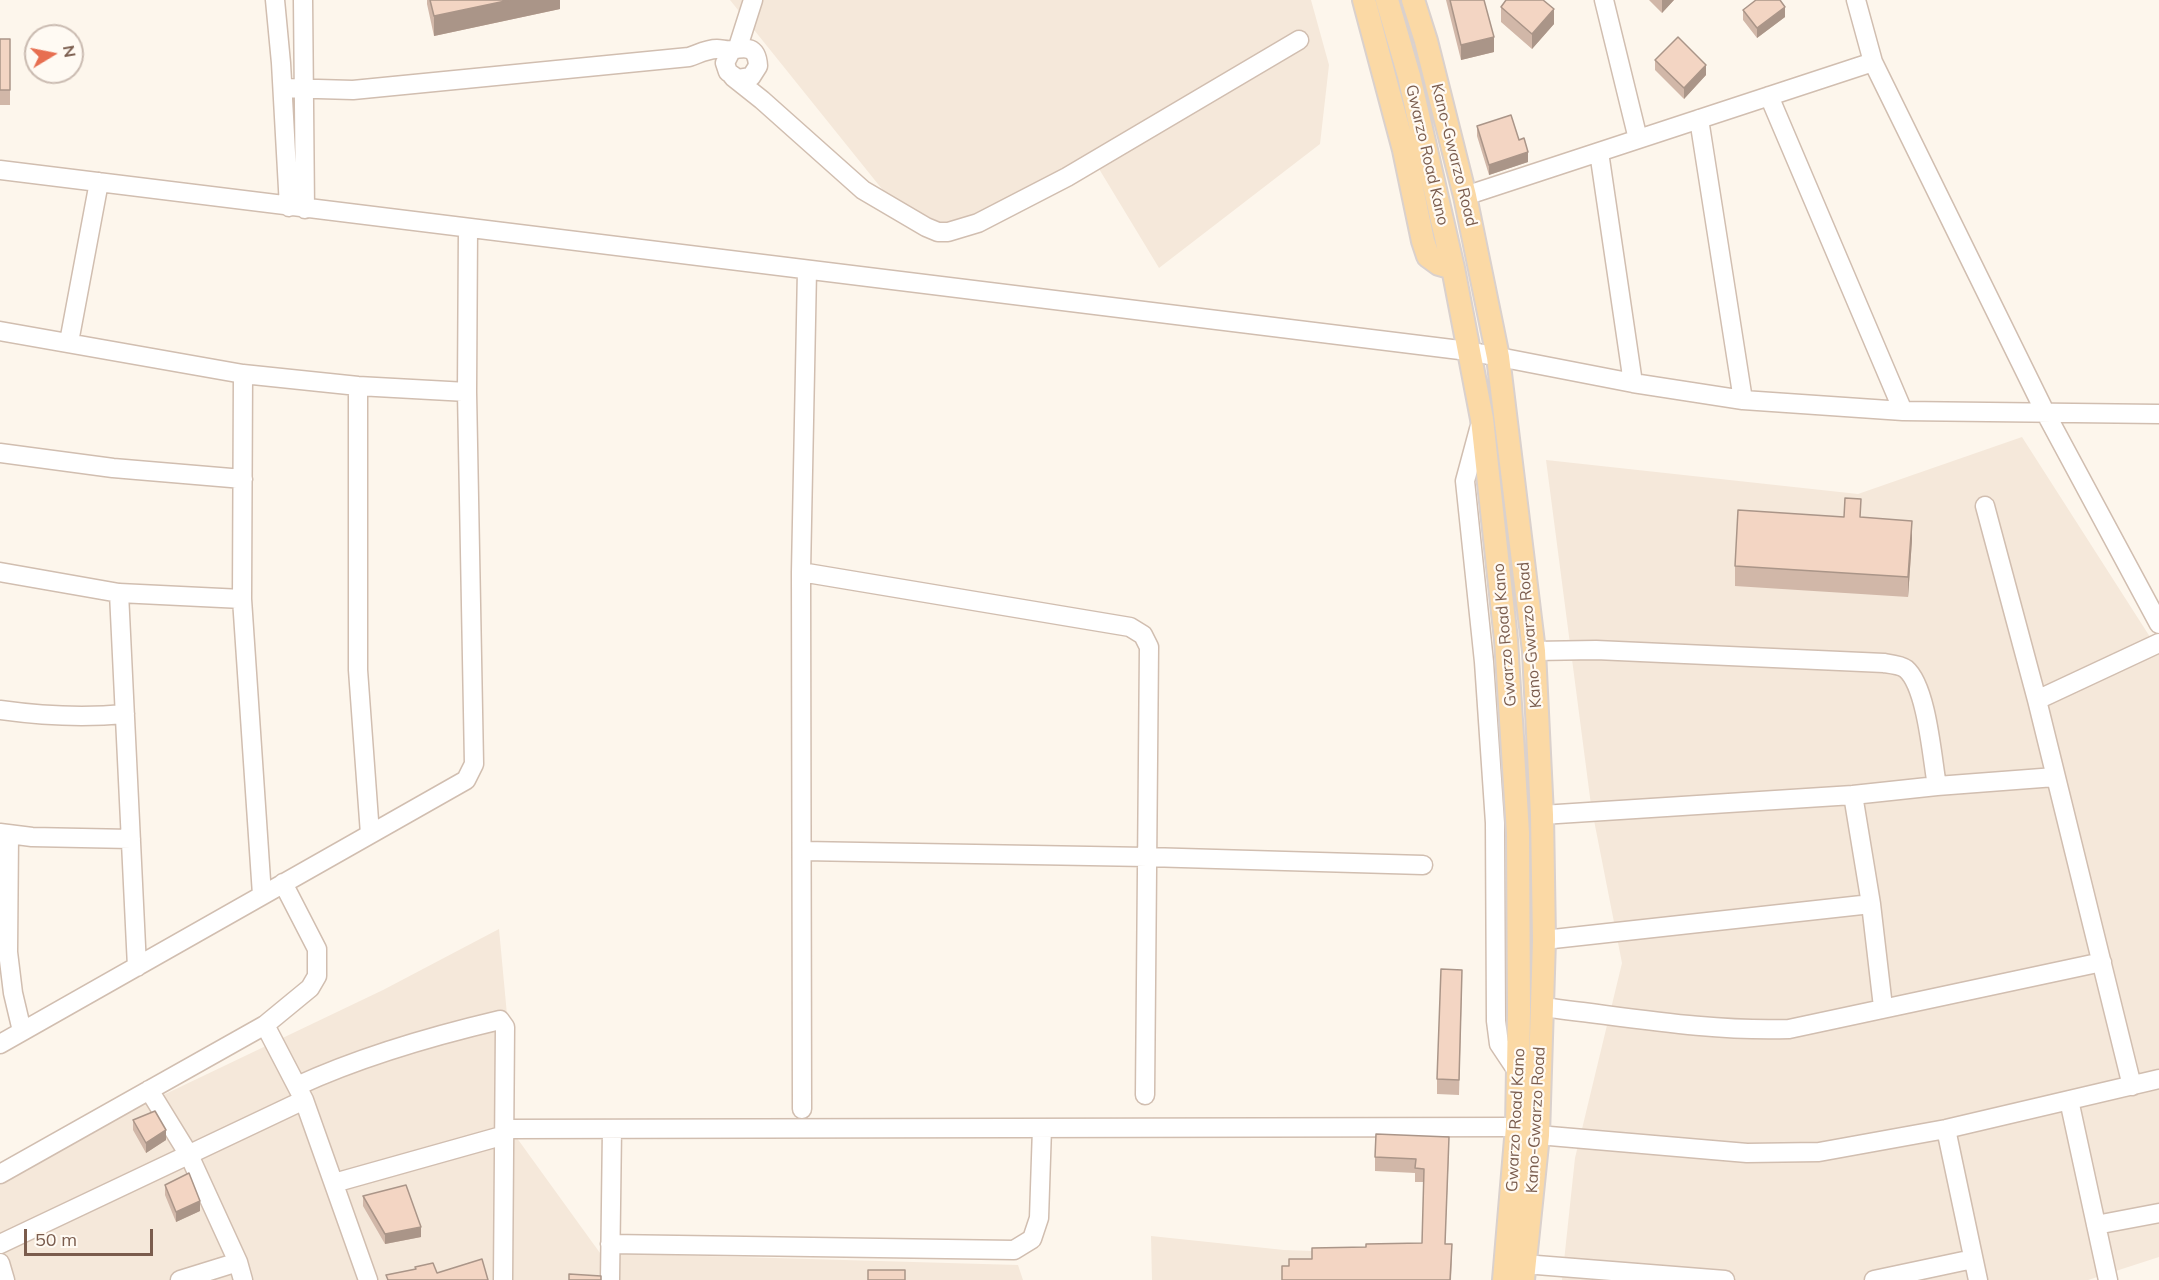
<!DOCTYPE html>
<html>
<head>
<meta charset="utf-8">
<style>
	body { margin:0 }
	#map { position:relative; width:2159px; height:1280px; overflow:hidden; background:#fdf6ec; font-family:Mulish,sans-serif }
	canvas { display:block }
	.north { position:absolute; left:24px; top:24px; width:60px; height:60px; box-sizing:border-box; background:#fffaf3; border:2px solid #cabbb1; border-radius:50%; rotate:80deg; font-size:16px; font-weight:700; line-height:24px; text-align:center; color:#7a5c4d }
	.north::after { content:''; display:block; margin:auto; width:21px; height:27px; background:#e76f51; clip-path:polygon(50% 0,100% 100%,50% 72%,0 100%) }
	.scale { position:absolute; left:24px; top:1229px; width:129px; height:27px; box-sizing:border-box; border:3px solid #7a5c4d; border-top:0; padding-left:8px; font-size:18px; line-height:21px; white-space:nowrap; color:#7a5c4d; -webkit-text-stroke:4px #fffaf3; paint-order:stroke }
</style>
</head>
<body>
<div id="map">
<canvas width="2159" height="1280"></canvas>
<div class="north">N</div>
<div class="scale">50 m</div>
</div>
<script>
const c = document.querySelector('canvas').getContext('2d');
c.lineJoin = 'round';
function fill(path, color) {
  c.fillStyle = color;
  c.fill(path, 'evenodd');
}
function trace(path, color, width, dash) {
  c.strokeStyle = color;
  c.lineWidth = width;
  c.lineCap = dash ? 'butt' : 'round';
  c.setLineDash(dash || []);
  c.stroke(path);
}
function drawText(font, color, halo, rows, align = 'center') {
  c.font = font + ' Mulish,sans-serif';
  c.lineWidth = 4.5;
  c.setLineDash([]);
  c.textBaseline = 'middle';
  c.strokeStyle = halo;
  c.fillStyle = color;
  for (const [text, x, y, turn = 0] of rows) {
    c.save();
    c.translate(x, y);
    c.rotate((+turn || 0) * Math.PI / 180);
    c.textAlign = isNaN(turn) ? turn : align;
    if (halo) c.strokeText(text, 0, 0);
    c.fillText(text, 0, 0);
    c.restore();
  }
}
fill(new Path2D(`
	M730 0H1311L1329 65 1320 144 1159 268 1090 154 970 236 890 199Z
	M2022 437 2159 651V1257L2088 1280H1562L1575 1158 1622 963 1591 805 1546 460 1858 494Z
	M499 929 513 1079 514 1134 600 1253 1018 1265 1023 1280H0V1173L383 990Z
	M1151 1236 1284 1250 1429 1255V1280H1152Z`), '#f5e8da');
const minor = new Path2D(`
	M275 0 281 63 289 207
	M303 0 305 209
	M1604 0 1638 139
	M1856 0 1873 62 2045 412 2159 624
	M738 47 753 0
	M733 77 762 100 863 190 926 227 938 232H948L978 223 1067 177 1299 40
	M283 88 353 90 689 57C698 54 707 49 717 49 722 49 727 51 732 50 746 47 757 46 758 66L751 77 738 79 728 72 725 63 731 51
	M1769 96 1903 411
	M1699 119 1743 400
	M1599 152 1633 383
	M0 170 1468 351 1633 383 1743 400 1903 411 2159 414
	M1465 196 1873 62
	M0 331 243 374 358 386 467 392
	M69 342 99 182
	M243 374 242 599 262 895
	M358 386V670L370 834
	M1479 429 1465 481 1484 662 1495 823 1496 1021 1499 1044 1519 1074
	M0 453 113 468 243 479
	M1985 506 2037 700 2132 1086
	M0 572 119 593 242 599
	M801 572 1130 627 1143 635 1149 647 1145 1095
	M119 593 137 967
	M1534 651 1596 650 1884 663C1891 664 1901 665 1906 669 1927 687 1932 758 1937 786
	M2037 700 2159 643
	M0 710C43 716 82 718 125 714
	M1853 795 1871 904 1883 1007
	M1542 815 1853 795 1937 786 2055 777
	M0 833 32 837 131 839
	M9 834 8 952 13 993 22 1031
	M803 851 1147 857 1423 865
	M1544 940 1871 904
	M1541 1007C1622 1016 1707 1032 1789 1029L2102 962
	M265 1025 304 1100 368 1280
	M0 1044 466 780 474 764 467 392 468 228
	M297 1086C360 1057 432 1036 500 1020L505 1027 503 1280
	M149 1090 189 1155 238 1262 243 1280
	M2069 1100 2108 1280
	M802 1109 801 572 807 270
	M505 1129 1517 1127
	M1946 1129 1978 1280
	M1538 1135 1747 1153 1819 1152 1946 1129 2159 1079
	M0 1174 265 1025 310 988 317 976V949L283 883
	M334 1183 505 1135
	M2096 1225 2159 1213
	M0 1244 304 1100
	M610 1244 1014 1250 1032 1239 1039 1218 1042 1128
	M0 1263 5 1280
	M1524 1264 1725 1280
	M180 1280 238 1262
	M610 1280 612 1129
	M1874 1280 1973 1259`);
const major = new Path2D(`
	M1364 0 1404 150 1423 241 1428 256 1439 264 1453 268
	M1387 0 1409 76 1453 268 1482 419 1506 640 1518 833 1519 1011 1517 1127 1504 1280
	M1413 0 1426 41 1465 196 1498 357 1534 651 1542 815 1544 940 1538 1135 1523 1280`);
trace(minor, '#d1beb0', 21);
trace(major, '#dad1cd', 26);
trace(minor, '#fff', 18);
trace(major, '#fbd9a5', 22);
fill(new Path2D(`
	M427 0H560V9L434 36 427 4Z
	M1446 0H1484L1494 52 1461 60Z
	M1649 0H1674L1662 13Z
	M1501 7 1554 24 1532 49 1501 22Z
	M1743 10 1785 17 1757 38 1743 20Z
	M0 39H10V105H0Z
	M1655 60 1706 75 1684 99 1655 70Z
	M1477 126 1528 162 1489 175 1477 136Z
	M1861 517 1912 540 1908 597 1735 586V566Z
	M1462 985 1459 1095 1437 1094V1079Z
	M133 1120 166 1140 146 1153 133 1130Z
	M1449 1151 1445 1244 1452 1258 1451 1280H1282L1289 1266 1312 1259 1366 1247 1422 1243 1424 1182H1415V1173L1375 1171V1157Z
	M165 1185 200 1211 176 1222 165 1195Z
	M363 1196 421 1237 385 1244 363 1206Z`), '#d1b7a8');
fill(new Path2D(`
	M510 0H560V9L434 36V16Z
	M1662 0H1674L1662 13Z
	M1785 7V17L1757 38V28Z
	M1554 9V24L1532 49V34Z
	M1494 37V52L1461 60V45Z
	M1706 65V75L1684 99V88Z
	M1528 152V162L1489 175V165Z
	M1912 521V540L1908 597V577Z
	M166 1130V1140L146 1153V1143Z
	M200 1201V1211L176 1222V1212Z
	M421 1227V1237L385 1244V1234Z`), '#aa9588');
const building = new Path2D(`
	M430 0H510L434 16Z
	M1450 0H1484L1494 37 1461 45Z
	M1506 0H1543L1554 9 1532 34 1501 7Z
	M1756 0H1780L1785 7 1757 28 1743 10Z
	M1678 37 1706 65 1684 88 1655 60Z
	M0 39H10V90H0Z
	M1511 115 1519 140 1524 138 1528 152 1489 165 1477 126Z
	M1845 498 1861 499 1860 517 1912 521 1908 577 1735 566 1738 510 1844 517Z
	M1441 969 1462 970 1459 1080 1437 1079Z
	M155 1111 166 1130 146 1143 133 1120Z
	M1376 1134 1449 1137 1445 1244H1452L1450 1280H1282V1266H1289V1259H1312V1248L1366 1247V1244L1422 1243 1424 1169 1415 1168 1416 1159 1375 1157Z
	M189 1173 200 1201 176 1212 165 1185Z
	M406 1185 421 1227 385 1234 363 1196Z
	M482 1259 488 1280H388L386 1275 416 1269 415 1267 433 1263 437 1273Z
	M868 1270H905V1280H868Z
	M569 1274 601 1276V1280H569Z`);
fill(building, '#f3d5c3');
trace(building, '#aa9588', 1.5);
drawText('16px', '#7a5c4d', '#fffaf3', [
	["Gwarzo Road Kano",1427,155,77],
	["Kano-Gwarzo Road",1454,155,76],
	["Gwarzo Road Kano",1505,635,-95],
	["Kano-Gwarzo Road",1530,635,-95],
	["Gwarzo Road Kano",1516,1120,-87],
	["Kano-Gwarzo Road",1536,1120,-87]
]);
</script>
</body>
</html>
